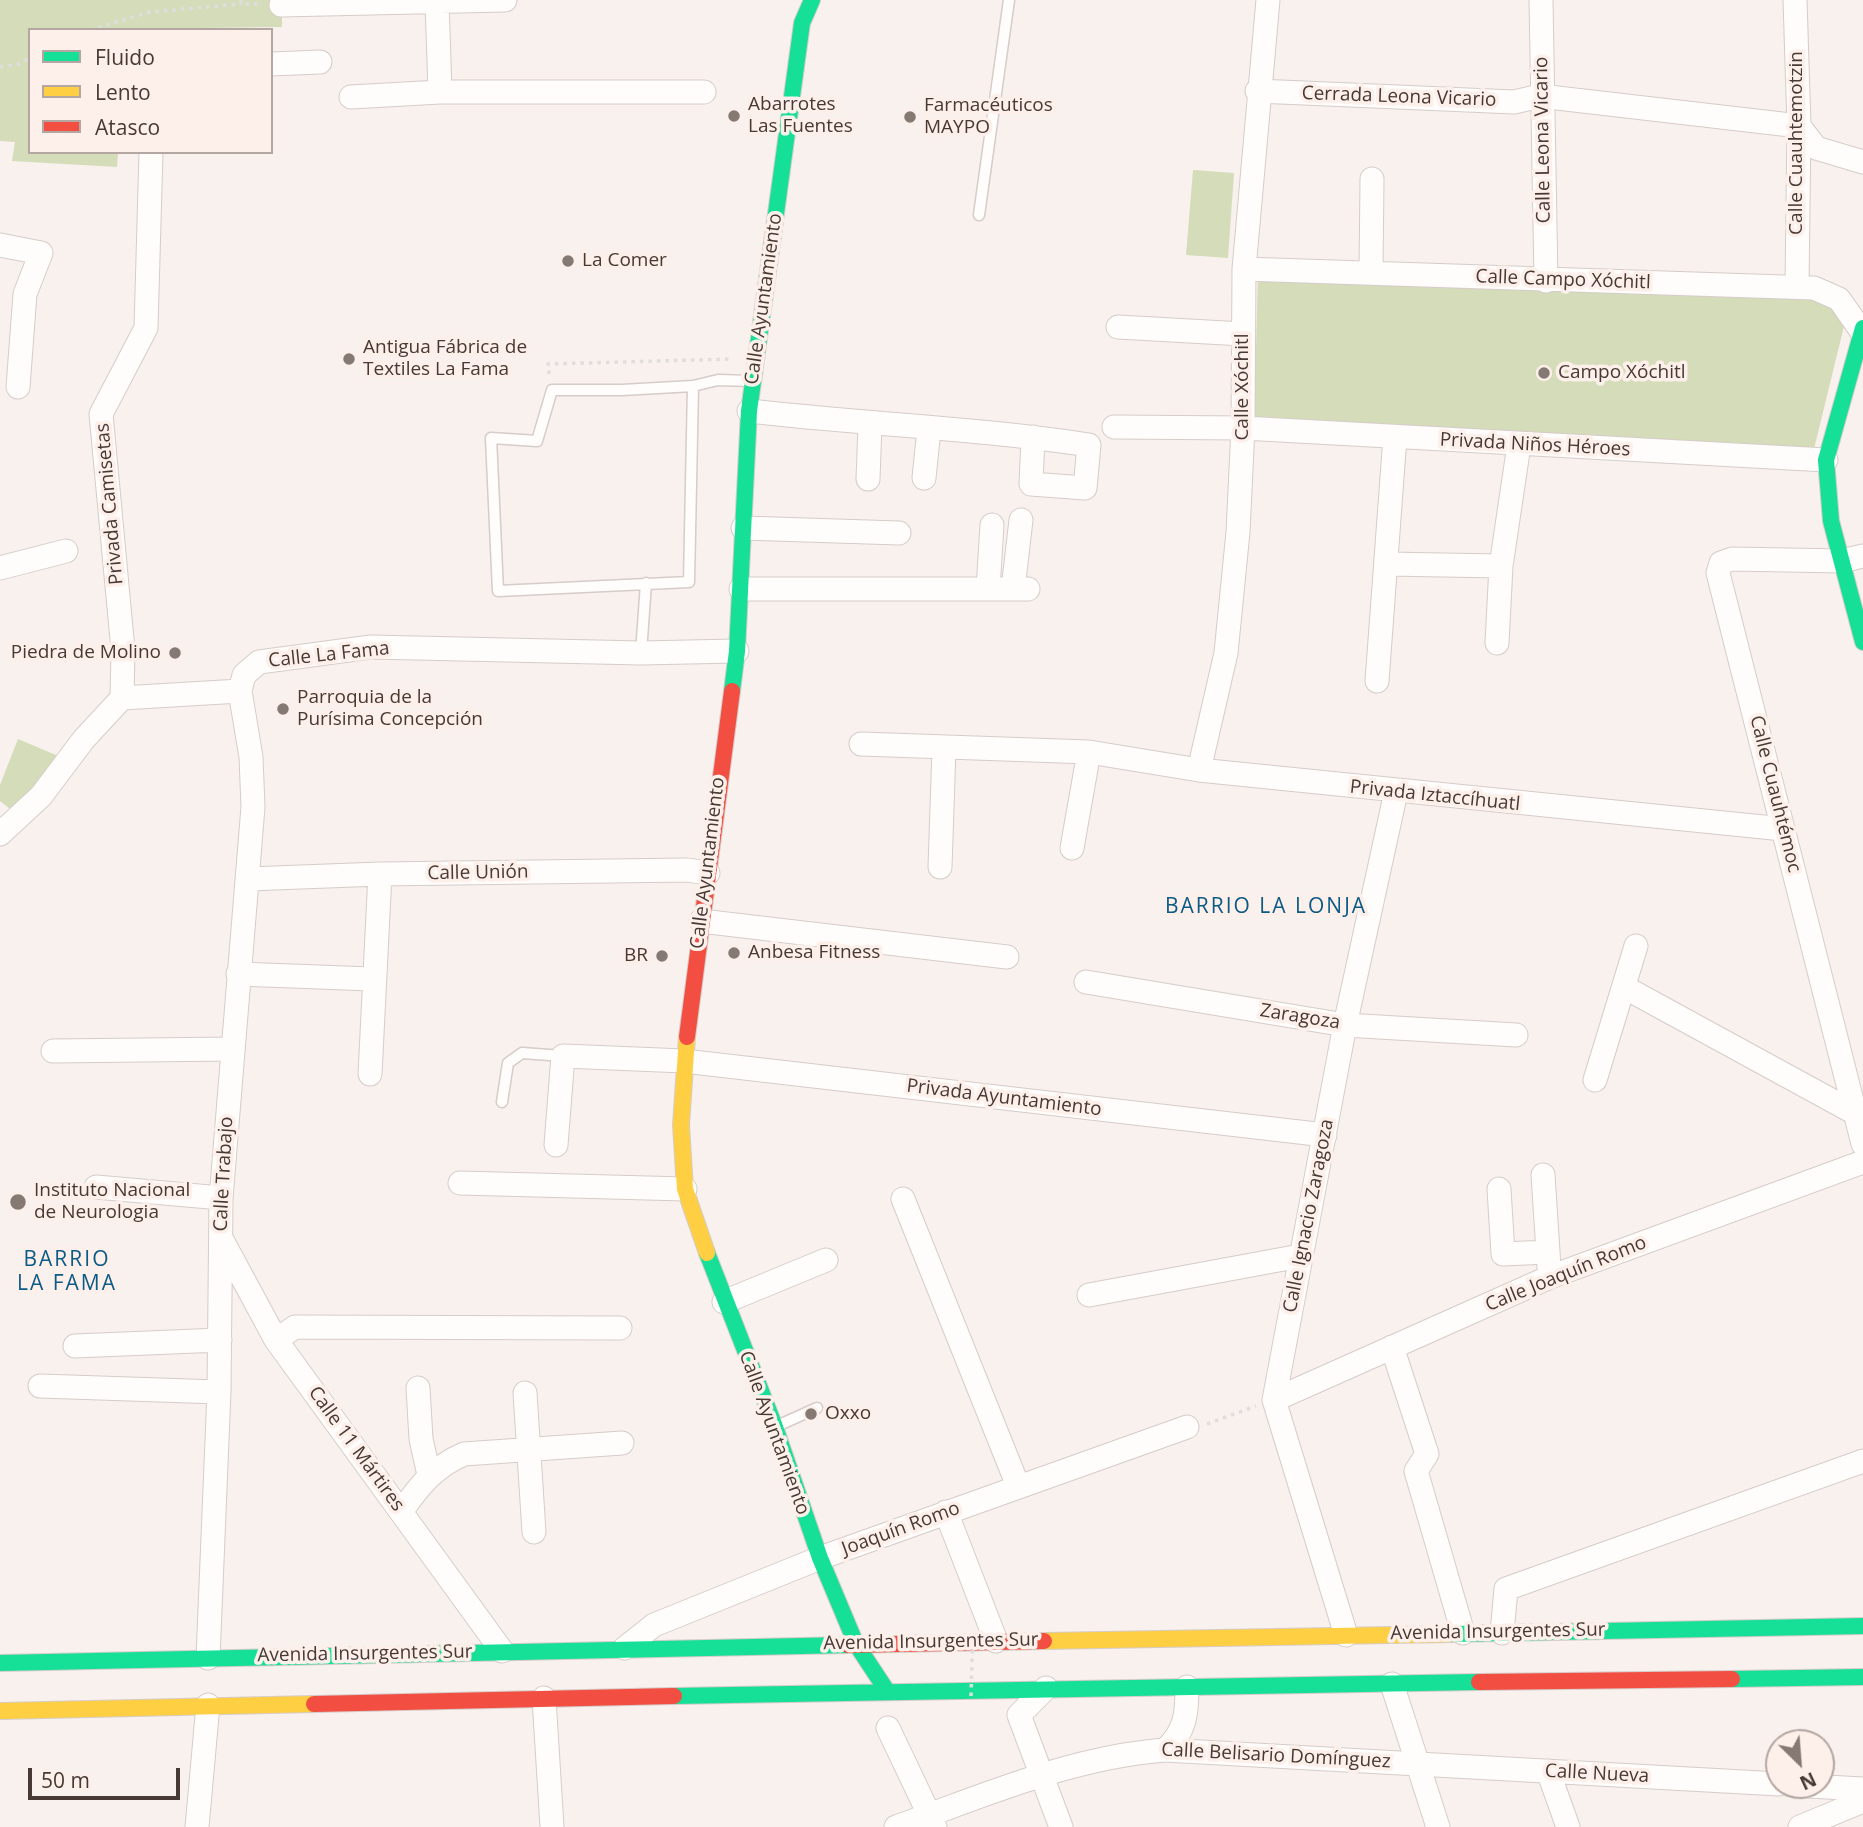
<!DOCTYPE html>
<html>
<head>
<meta charset="utf-8">
<style>
	body { margin:0 }
	#map { position:relative; width:1863px; height:1827px; overflow:hidden; background:#f8f1ee; font-family:"Open Sans",sans-serif }
	canvas { display:block }
	.legend { position:absolute; left:28px; top:28px; width:245px; height:126px; box-sizing:border-box; background:#fdefe9; border:2px solid #b4a6a0; margin:0; padding:9px 12px; list-style:none; font-size:21px; color:#473933 }
	.legend li { display:flex; align-items:center; gap:14px; height:35px }
	.legend b { width:35px; border:2px solid #b4a6a0 }
	.north { position:absolute; left:1765px; top:1729px; width:70px; height:70px; box-sizing:border-box; background:#fdefe9; border:2px solid #b4a6a0; border-radius:50%; rotate:155deg; font-size:19px; font-weight:700; line-height:28px; text-align:center; color:#473933 }
	.north::after { content:''; display:block; margin:auto; width:24px; height:32px; background:#857974; clip-path:polygon(50% 0,100% 100%,50% 72%,0 100%) }
	.scale { position:absolute; left:28px; top:1768px; width:152px; height:32px; box-sizing:border-box; border:4px solid #473933; border-top:0; padding-left:9px; font-size:21px; line-height:24px; white-space:nowrap; color:#473933; -webkit-text-stroke:5px #fdefe9; paint-order:stroke }
</style>
</head>
<body>
<div id="map">
<canvas width="1863" height="1827"></canvas>
<ul class="legend">
<li><b style="height:9px;background:#16e098"></b>Fluido</li>
<li><b style="height:9px;background:#ffcf43"></b>Lento</li>
<li><b style="height:9px;background:#f24e42"></b>Atasco</li>
</ul>
<div class="north">N</div>
<div class="scale">50 m</div>
</div>
<script>
const c = document.querySelector('canvas').getContext('2d');
c.lineJoin = 'round';
function fill(path, color) {
  c.fillStyle = color;
  c.fill(path, 'evenodd');
}
function trace(path, color, width, dash) {
  c.strokeStyle = color;
  c.lineWidth = width;
  c.lineCap = dash ? 'butt' : 'round';
  c.setLineDash(dash || []);
  c.stroke(path);
}
function drawText(font, color, halo, rows, align = 'center') {
  c.font = font + ' "Open Sans",sans-serif';
  c.lineWidth = 7;
  c.setLineDash([]);
  c.textBaseline = 'middle';
  c.strokeStyle = halo;
  c.fillStyle = color;
  for (const [text, x, y, turn = 0] of rows) {
    c.save();
    c.translate(x, y);
    c.rotate((+turn || 0) * Math.PI / 180);
    c.textAlign = isNaN(turn) ? turn : align;
    if (halo) c.strokeText(text, 0, 0);
    c.fillText(text, 0, 0);
    c.restore();
  }
}
fill(new Path2D(`
	M0 0H282V27L30 30V152H118L117 167 12 161 15 142 0 141Z
	M1193 170 1234 173 1228 258 1186 255Z
	M1258 274 1821 300 1838 314 1844 326 1814 449 1254 420Z
	M18 739 63 758 14 812 0 801V785Z`), '#d4dcba');
const lane = new Path2D(`
	M979 215 1009 0
	M693 386 689 582 498 591 491 438 537 441 552 390H622L693 386 718 380 752 381
	M641 653 646 583
	M502 1102 508 1063 522 1053 563 1056
	M777 1426 817 1408`);
const street = new Path2D(`
	M1541 0 1546 281
	M1795 0 1799 126 1797 286
	M437 2 440 92H704
	M281 5 505 0
	M271 64 320 62
	M1257 91 1514 102 1540 96 1799 126 1816 148 1863 162
	M351 97 440 92
	M0 245 41 253 25 294 18 387
	M1244 269 1814 288 1839 299 1862 332
	M1371 271 1372 179
	M1118 327 1243 334
	M749 411C862 424 977 428 1089 445L1085 488 1031 484 1033 437
	M1114 427 1243 428 1826 460
	M924 478 929 429
	M868 479 870 425
	M743 528 899 533
	M1863 556 1842 561 1732 559 1721 563 1718 573 1863 1144
	M1386 564 1501 566
	M0 568 66 551
	M741 589H1028
	M988 589 992 525
	M1013 589 1021 520
	M1497 643 1501 566 1519 445
	M1377 681 1395 437
	M122 698 123 650 101 414 146 328 151 152
	M861 744 1089 752 1199 770 1783 829
	M1199 770 1226 653 1238 532 1243 428 1244 269 1268 0
	M0 834 41 796 84 739 122 698 240 691 244 675 259 662 371 647 641 653 737 651
	M1072 848 1089 752
	M940 867 944 748
	M248 879 380 874 687 870 708 873
	M701 921 1007 957
	M238 974 372 979
	M1086 982 1345 1025 1516 1035
	M1624 987 1853 1112
	M53 1051 232 1049
	M370 1074 380 874
	M1595 1080 1636 946
	M556 1145 563 1056 684 1061 1325 1135
	M1543 1175 1549 1267
	M460 1183 685 1189
	M96 1187 221 1198
	M1499 1189 1503 1254 1548 1252
	M903 1199 1018 1486
	M222 1240 276 1340 502 1651
	M1089 1295 1300 1256
	M724 1302 826 1260
	M276 1340 295 1327 620 1328
	M75 1346 220 1340
	M1392 1347 1427 1454 1416 1471 1463 1633
	M40 1386 219 1392
	M418 1388 421 1439 429 1475
	M525 1393 534 1532
	M1274 1400 1550 1277 1863 1162
	M401 1512C419 1486 434 1467 464 1454L622 1443
	M946 1512 996 1641
	M1502 1633 1506 1589 1863 1461
	M1346 1635 1274 1400 1345 1025 1396 792
	M625 1648 654 1625 820 1558 1187 1427
	M208 1658 219 1392 221 1198 253 807 251 757 240 691
	M1392 1684 1438 1827
	M1046 1688 1019 1715 1061 1827
	M544 1698 552 1827
	M888 1728 935 1827
	M1165 1750C1186 1731 1187 1713 1187 1687
	M1548 1771 1568 1827
	M1791 1785 1863 1789
	M197 1827 208 1705
	M896 1827C983 1796 1072 1757 1165 1750L1779 1784
	M1800 1827 1863 1801`);
const fast = new Path2D(`
	M1863 328 1826 460 1831 521 1863 642
	M732 691 737 651 749 411 802 23 812 0
	M707 1253 775 1427 820 1558 856 1644 887 1691
	M1449 1634 1863 1626
	M0 1663 848 1645
	M1732 1679 1863 1677
	M674 1696 1479 1682`);
const slow = new Path2D(`
	M687 1037 681 1125 685 1189 707 1253
	M1044 1641 1449 1634
	M0 1711 314 1704`);
const jam = new Path2D(`
	M687 1037 732 691
	M848 1645 1044 1641
	M1479 1682 1732 1679
	M314 1704 674 1696`);
trace(lane, '#d6ccc8', 13);
trace(street, '#d6ccc8', 25);
trace(fast, '#d6ccc8', 18);
trace(slow, '#d6ccc8', 18);
trace(jam, '#d6ccc8', 18);
trace(new Path2D(`
	M241 0V4H261
	M90 30 150 12 241 4
	M0 67 19 64 30 58
	M549 374 548 364 733 359
	M1207 1424 1256 1406`), '#e0dddd', 3.5, [3.5, 5]);
trace(lane, '#fefdfc', 10);
trace(street, '#fefdfc', 23);
trace(fast, '#16e098', 16);
trace(slow, '#ffcf43', 16);
trace(jam, '#f24e42', 16);
trace(new Path2D(`
	M971 1696 973 1628`), '#e0dddd', 3.5, [3.5, 5]);
for (const [x, y, r, color] of [
	[734,116,7,"#857974"],
	[910,117,7,"#857974"],
	[568,261,7,"#857974"],
	[349,359,7,"#857974"],
	[1544,373,7,"#857974"],
	[175,653,7,"#857974"],
	[283,709,7,"#857974"],
	[734,953,7,"#857974"],
	[662,956,7,"#857974"],
	[18,1202,9,"#857974"],
	[811,1414,7,"#857974"]
]) {
  const dot = new Path2D();
  dot.arc(x, y, r, 0, 2 * Math.PI);
  c.fillStyle = color;
  c.fill(dot);
  trace(dot, '#fdefe9', 2.5);
}
drawText('19px', '#473933', '#fdefe9', [
	["Cerrada Leona Vicario",1399,97,2],
	["Calle Leona Vicario",1543,140,-91],
	["Calle Cuauhtemotzin",1797,143,-90],
	["Calle Campo Xóchitl",1563,280,2],
	["Calle Ayuntamiento",764,299,-82],
	["Calle Xóchitl",1243,387,-90],
	["Privada Niños Héroes",1535,445,3],
	["Privada Camisetas",110,504,-95],
	["Calle La Fama",329,655,-6],
	["Calle Cuauhtémoc",1775,794,76],
	["Privada Iztaccíhuatl",1435,796,6],
	["Calle Ayuntamiento",708,863,-83],
	["Calle Unión",478,873,-1],
	["Zaragoza",1300,1017,9],
	["Privada Ayuntamiento",1004,1098,7],
	["Calle Trabajo",224,1174,-87],
	["Calle Ignacio Zaragoza",1309,1216,-79],
	["Calle Joaquín Romo",1566,1274,-22],
	["Calle Ayuntamiento",774,1433,70],
	["Calle 11 Mártires",356,1449,54],
	["Joaquín Romo",901,1529,-20],
	["Avenida Insurgentes Sur",1498,1632,-1],
	["Avenida Insurgentes Sur",931,1642,-1],
	["Avenida Insurgentes Sur",365,1654,-1],
	["Calle Belisario Domínguez",1276,1756,3],
	["Calle Nueva",1597,1774,3]
]);
drawText('19px', '#473933', '#fdefe9', [
	["Abarrotes",748,105],
	["Las Fuentes",748,127],
	["Farmacéuticos",924,106],
	["MAYPO",924,128],
	["La Comer",582,261],
	["Antigua Fábrica de",363,348],
	["Textiles La Fama",363,370],
	["Campo Xóchitl",1558,373],
	["Piedra de Molino",161,653,"right"],
	["Parroquia de la",297,698],
	["Purísima Concepción",297,720],
	["Anbesa Fitness",748,953],
	["BR",648,956,"right"],
	["Instituto Nacional",34,1191],
	["de Neurologia",34,1213],
	["Oxxo",825,1414]
], 'left');
c.letterSpacing = '2px';
drawText('21px', '#0a5b87', '#fdefe9', [
	["BARRIO LA LONJA",1266,907],
	["BARRIO",67,1260],
	["LA FAMA",67,1284]
]);
c.letterSpacing = '0px';
</script>
</body>
</html>
